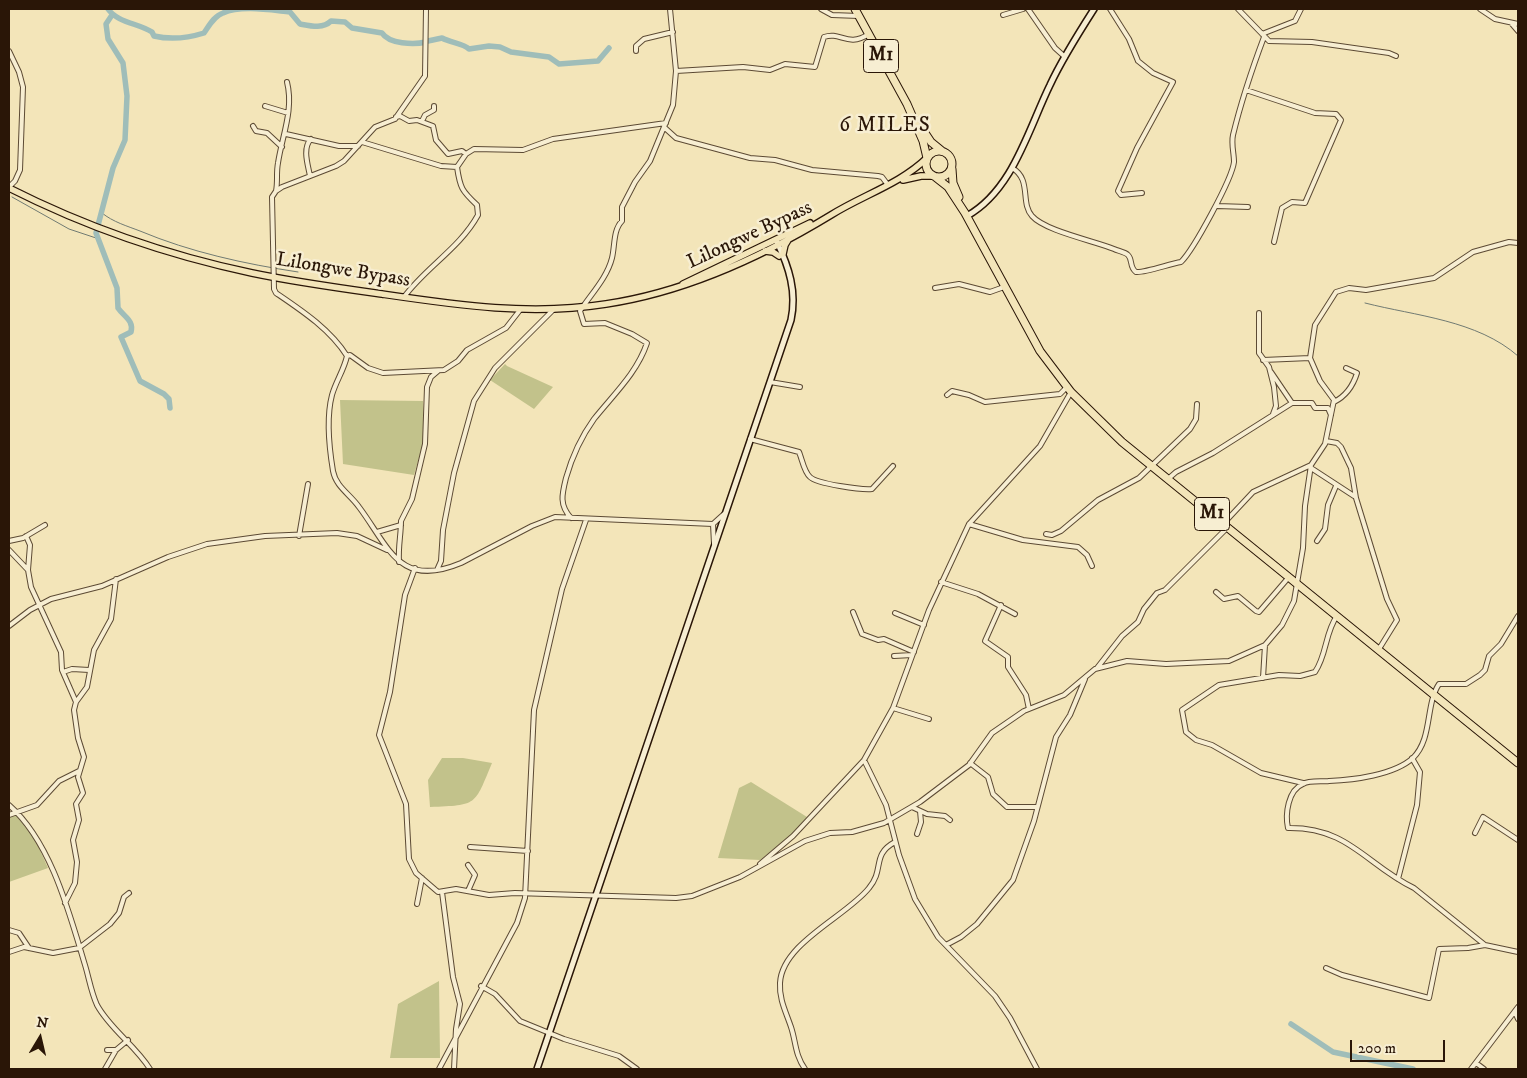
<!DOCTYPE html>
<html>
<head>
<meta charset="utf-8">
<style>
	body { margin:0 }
	#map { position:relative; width:1527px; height:1078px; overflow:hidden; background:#f3e5b9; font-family:"IM FELL DW Pica",serif }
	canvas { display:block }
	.frame { position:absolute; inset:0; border:10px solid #2a1607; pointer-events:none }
	.north { position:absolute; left:15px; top:1013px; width:50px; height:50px; -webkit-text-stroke:4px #f7eed2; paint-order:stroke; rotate:9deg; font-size:14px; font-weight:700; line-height:20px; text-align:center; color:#2a1607 }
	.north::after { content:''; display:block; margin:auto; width:18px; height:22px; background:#2a1607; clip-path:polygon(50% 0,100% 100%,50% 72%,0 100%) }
	.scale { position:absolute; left:1350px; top:1040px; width:95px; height:22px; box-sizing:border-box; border:2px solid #2a1607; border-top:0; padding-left:6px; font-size:15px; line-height:18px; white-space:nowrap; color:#2a1607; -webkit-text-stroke:4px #f7eed2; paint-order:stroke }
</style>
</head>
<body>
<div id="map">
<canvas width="1527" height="1078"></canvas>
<div class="frame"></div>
<div class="north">N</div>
<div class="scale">200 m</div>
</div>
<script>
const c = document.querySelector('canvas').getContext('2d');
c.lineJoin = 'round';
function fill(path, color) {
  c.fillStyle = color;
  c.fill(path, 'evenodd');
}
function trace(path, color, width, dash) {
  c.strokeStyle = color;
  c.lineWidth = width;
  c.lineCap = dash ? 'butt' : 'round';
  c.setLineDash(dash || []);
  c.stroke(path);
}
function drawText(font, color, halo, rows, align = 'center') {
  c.font = font + ' "IM FELL DW Pica",serif';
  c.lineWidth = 5;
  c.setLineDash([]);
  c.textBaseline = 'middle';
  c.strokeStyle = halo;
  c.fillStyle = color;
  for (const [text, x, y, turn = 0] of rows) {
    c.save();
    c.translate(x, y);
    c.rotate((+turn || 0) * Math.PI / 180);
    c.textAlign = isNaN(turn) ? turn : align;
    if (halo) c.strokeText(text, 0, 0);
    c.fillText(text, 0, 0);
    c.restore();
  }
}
fill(new Path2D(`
	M505 364 507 366 553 387 534 409 490 380Z
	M340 400 423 401V444L414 475 343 464Z
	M442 758H463L492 763C474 806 478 805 430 807L428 780Z
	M751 782 807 817 789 837 760 860 718 858 739 788Z
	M15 814 32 832 48 868 9 882V816Z
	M439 981 440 1058H390L398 1004Z`), '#c2c28b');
trace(new Path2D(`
	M12 197 69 229 96 238
	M102 213C113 222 127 226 140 231 190 252 245 264 298 272
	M1365 303C1416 316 1477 320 1518 356`), '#707a72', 1);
trace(new Path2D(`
	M108 9C118 23 138 23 152 32L154 36C171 40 188 38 204 33 209 26 214 16 223 13 241 5 270 10 290 12L300 24C311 26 323 29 331 21L345 22 352 28 382 33C389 44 414 45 426 42
	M112 15 106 24 108 39 123 63 127 96 125 140 113 168 96 233 117 288 118 308C124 317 134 320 131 332L121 337 140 381 164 394 169 399 170 408
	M428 41 442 38C451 43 463 43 469 49L489 46 500 47 511 52 549 57 559 64 598 61 609 48
	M1291 1024 1333 1052 1413 1069`), '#9fbdb9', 5.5);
const street = new Path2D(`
	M426 9 425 76 395 119 375 127 344 161 336 166 282 187 276 191 272 197 274 289 276 293C301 310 330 329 347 356 344 370 336 381 332 395 326 418 329 447 333 471 336 487 350 494 359 507 389 547 399 589 461 563L532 526 555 517 713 524 724 514
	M821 9 832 15 859 16
	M1028 9 1055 48 1065 57
	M1110 9 1129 39 1138 61 1153 73 1173 82 1137 148 1118 191 1121 195 1142 193
	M1238 9 1269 41 1312 42 1389 53 1396 56
	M1480 9 1495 19 1518 24
	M1003 15 1023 9
	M1512 24 1518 31
	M1262 34 1295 21 1301 9
	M9 51 19 72 23 87 20 170 15 181 9 187
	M636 51V46L644 39 673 32
	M676 71 743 67 770 70 785 64 815 67 824 37C841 31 847 48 869 34
	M1246 90 1315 113 1336 114 1341 120 1305 203 1292 202 1282 208 1274 242
	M265 106 288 113
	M396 117 400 116 409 121 417 120 433 126 436 140 448 154 462 151 466 154
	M422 121 425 115 434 110V106
	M253 126 256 131 267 133 282 147
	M665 128 676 138 750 158 775 160 812 170 878 176 882 177 888 185
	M286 134 339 146H358
	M362 142 441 166 457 167
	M1012 168C1032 179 1020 203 1032 216 1045 231 1095 241 1114 249 1118 251 1125 252 1128 255 1133 260 1129 267 1136 272 1145 273 1169 264 1181 262 1194 249 1232 179 1234 162 1234 153 1231 144 1233 135 1241 102 1252 69 1264 37
	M310 176C308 165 302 148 311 139
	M276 191C278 181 276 173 278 163 282 136 294 110 287 82
	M1217 206 1248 207
	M935 288 959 284 990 292 1004 287
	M404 297C425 268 460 248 478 215L477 205C462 191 460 188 457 167L466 154 474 149 523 150 553 139 666 123
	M1259 313V353L1269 367 1274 387 1276 406 1273 414
	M347 356 350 355 368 368 383 373 444 370 458 361 467 350 506 328 520 310
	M1263 360 1310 358
	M1271 372 1292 403
	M770 382 800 387
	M947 395 952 391 969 395 985 402 1060 394 1067 387
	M1334 402C1346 396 1353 386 1357 373L1346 368
	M750 439 799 452C802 459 804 472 810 477 817 484 862 490 872 489L893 466
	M1326 441 1337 443 1341 447 1351 468 1356 498 1387 599 1397 620 1379 649
	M1311 468 1354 496
	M1168 479 1176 472 1213 453 1292 403H1312L1315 408H1328L1331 415
	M571 518C559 505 562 494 566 478 572 457 581 437 594 419 613 395 637 373 647 343L632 334 605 323 584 324 580 311C591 294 607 278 612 258 615 246 613 230 622 221V207L635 182 650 161 673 105 676 71 670 9
	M1224 523 1253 492 1311 465 1325 444 1334 400 1320 381 1310 358 1315 325 1336 292 1349 288 1366 290 1434 278 1473 252 1509 242 1518 243
	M713 524 714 544
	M969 524 1023 540 1078 547 1087 555 1092 566
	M377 532 401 525
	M1046 534 1052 535 1061 531 1098 500 1139 478 1190 429 1196 419 1197 404
	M26 536 30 545 28 570
	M299 536 308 484
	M9 541 23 538 45 525
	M1317 541 1325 529 1328 505 1336 486
	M9 550 28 570 31 587 61 652 62 670 76 702
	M399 562C398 546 401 535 401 521L412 499 425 444 427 387 431 377 438 371
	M415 568 405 595 390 692 379 735 406 804 409 859 416 873 438 892 456 889 489 895 515 893 676 898 692 896 740 877 805 841 830 833 852 832 884 823 920 802 969 765 992 733 1024 711 1064 695 1095 669 1127 661 1166 664 1229 661 1265 645 1282 625 1294 601 1303 548 1305 506 1311 465
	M437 570 441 561 443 530 454 473 474 401 495 368 553 310
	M941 582 978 594 1015 614
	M1216 592 1224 599 1238 596 1256 611 1259 612 1289 577
	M1001 605 985 641 1008 657V667L1026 695 1029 709
	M853 612 862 634 878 640 884 639 914 652
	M895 613 924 625
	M9 626 30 610 51 599 102 586 168 557 207 544 265 536 337 533 357 536 387 550
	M894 656 912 655
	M1097 668 1122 636 1138 622 1144 609 1157 593 1165 590 1228 527
	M63 672 72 669 89 670
	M1263 678 1265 645
	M893 708 929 719
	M864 760 886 805 899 855 915 899 938 937 995 996 1010 1018 1037 1069
	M970 763 988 777 993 794 1007 807H1037
	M1303 783 1261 773 1212 745 1196 740 1186 732 1182 710 1219 685 1279 675 1300 676 1315 672C1327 655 1325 632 1337 616
	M9 805C51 842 69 912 85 965 89 978 91 992 97 1005 110 1029 135 1045 150 1069
	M912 807 927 814 945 816 950 820
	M9 815 37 805 59 781 79 771
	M1475 833 1483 817 1518 840
	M917 834 921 822 920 811
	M470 847 528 851
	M760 864 793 836 864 760 893 708 929 610 969 524 1040 446 1071 392
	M1398 879 1417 805 1420 772 1412 758
	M468 891 475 875 468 865
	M442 892 453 977 460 1004 456 1029 454 1069
	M65 903 75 883 77 862 73 840 79 820 76 804 83 793 78 777 84 757 78 738 74 710 76 702 87 687 94 650 111 619 116 579
	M417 904 422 878
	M9 930 19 933 29 948
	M946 945 961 937 977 924 1013 880 1034 821 1056 737 1070 715 1085 679
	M1485 945 1414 888C1366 865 1349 827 1288 828 1285 814 1288 790 1303 784 1309 780 1322 782 1329 781 1354 780 1394 775 1413 758 1433 738 1425 705 1439 684H1466L1480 675 1485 670 1489 656 1501 644 1518 616
	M9 952 24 947 53 953 79 948 110 924 119 913 124 897 129 893
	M1326 968 1342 975 1429 998 1439 949 1468 948 1485 945 1518 952
	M481 986 495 994 520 1021 564 1039 619 1056 637 1069
	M1515 1012 1518 1019
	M107 1050H116
	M1476 1063 1484 1069
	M105 1069 116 1050 128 1040
	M439 1069 517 923 525 898 534 710 562 589 586 520
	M805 1069C795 1055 796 1042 791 1027 786 1012 779 999 780 983 782 943 847 916 869 888 885 869 871 855 895 842
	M1471 1069 1518 1007`);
const secondary = new Path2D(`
	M967 216C1013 190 1028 130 1050 85 1062 59 1078 34 1094 9
	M537 1069 791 320C797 292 789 267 777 242`);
const primary = new Path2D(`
	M903 180 921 176H934
	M9 188C86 227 167 255 252 273 295 282 339 288 382 294 457 305 530 316 606 304 686 292 762 257 831 215 863 195 900 184 927 158
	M765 251 773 252 779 256
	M783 254 785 245 788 240
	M683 284 810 223`);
const highway = new Path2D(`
	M855 9 907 104 923 141 927 158
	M923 130 931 142 942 151
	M926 164a13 13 0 1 1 26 0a13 13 0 1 1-26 0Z
	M952 169 953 183 959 197
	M934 176 948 187 965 213 1040 351 1071 392 1122 442 1518 763`);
trace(street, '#5c4a34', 6);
trace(secondary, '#2a1607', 8);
trace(primary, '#2a1607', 8);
trace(highway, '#2a1607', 9);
trace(street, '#f7eed2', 4);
trace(secondary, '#f7eed2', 5);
trace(primary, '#f3e5b9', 5.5);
trace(highway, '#f3e5b9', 7);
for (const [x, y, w] of [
	[881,56,35],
	[1212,514,35]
]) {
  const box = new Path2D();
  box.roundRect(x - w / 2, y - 16.5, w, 33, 4);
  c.fillStyle = '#f7eed2';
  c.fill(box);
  trace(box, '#2a1607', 1);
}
drawText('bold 19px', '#2a1607', null, [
	["M1",881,56],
	["M1",1212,514]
]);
drawText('20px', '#2a1607', '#f7eed2', [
	["Lilongwe Bypass",750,236,-25],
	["Lilongwe Bypass",343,271,9]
]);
c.letterSpacing = '1px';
drawText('21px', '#2a1607', '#f7eed2', [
	["6 MILES",885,127]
]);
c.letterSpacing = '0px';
</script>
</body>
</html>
